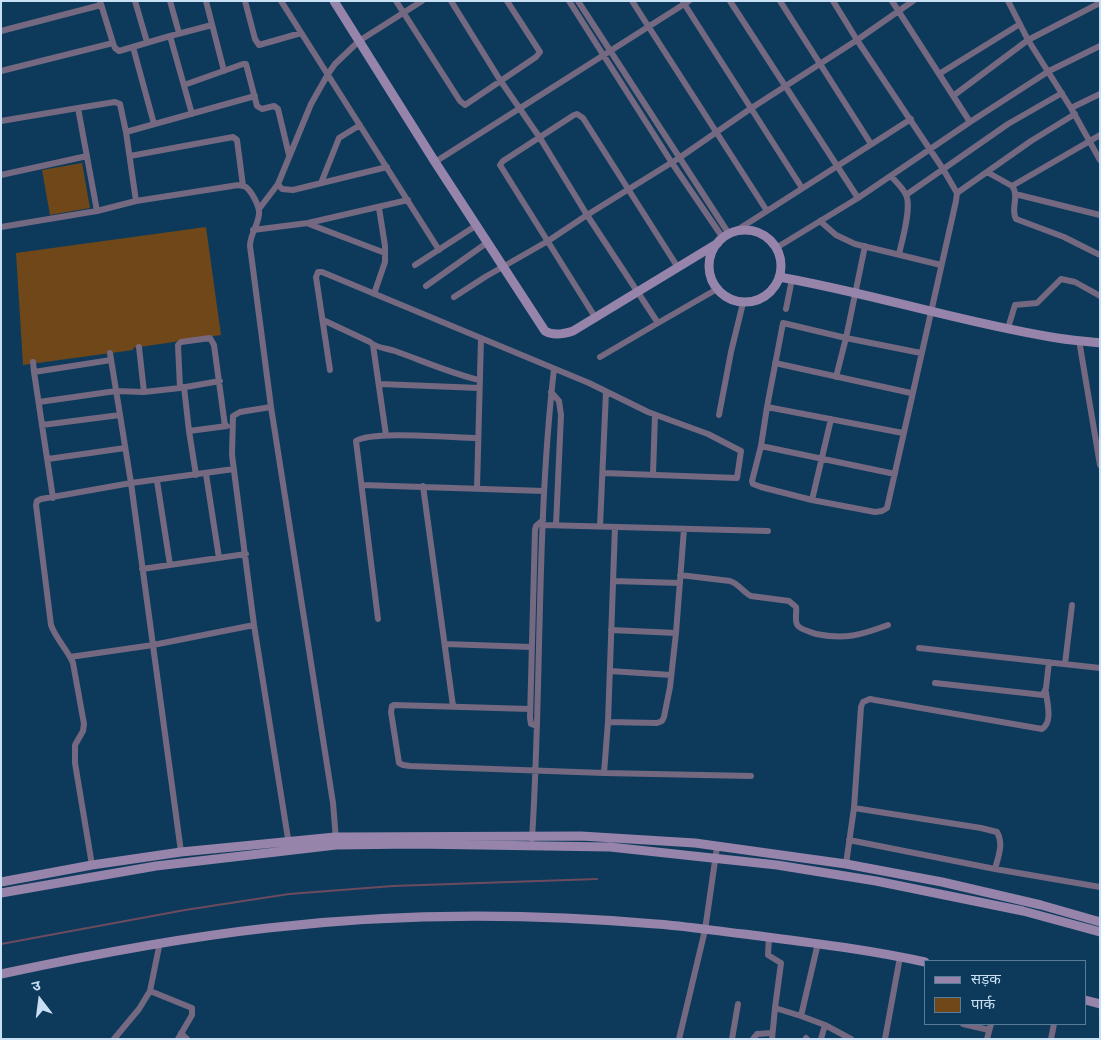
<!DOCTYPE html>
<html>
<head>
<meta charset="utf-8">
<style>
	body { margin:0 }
	#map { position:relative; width:1101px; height:1040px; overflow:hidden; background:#0d3a5b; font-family:Barlow,"Noto Sans Devanagari",sans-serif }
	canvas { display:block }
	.frame { position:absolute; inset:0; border:2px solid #c9dff4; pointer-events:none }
	.legend { position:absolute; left:924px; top:960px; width:162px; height:65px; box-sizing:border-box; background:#0d3a5b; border:1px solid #587c98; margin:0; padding:6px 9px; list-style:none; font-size:15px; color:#c9dff4 }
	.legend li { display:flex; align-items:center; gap:10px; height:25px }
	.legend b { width:25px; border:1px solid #587c98 }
	.north { position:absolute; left:15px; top:975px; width:50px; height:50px; -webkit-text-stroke:4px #0d3a5b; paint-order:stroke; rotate:345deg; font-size:14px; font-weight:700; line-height:20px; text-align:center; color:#c9dff4 }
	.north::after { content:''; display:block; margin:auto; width:18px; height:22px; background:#c9dff4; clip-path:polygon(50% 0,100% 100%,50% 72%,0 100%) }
</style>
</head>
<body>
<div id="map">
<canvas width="1101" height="1040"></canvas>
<div class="frame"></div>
<ul class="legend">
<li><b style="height:6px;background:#9684aa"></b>सड़क</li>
<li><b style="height:14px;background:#704718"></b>पार्क</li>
</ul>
<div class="north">उ</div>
</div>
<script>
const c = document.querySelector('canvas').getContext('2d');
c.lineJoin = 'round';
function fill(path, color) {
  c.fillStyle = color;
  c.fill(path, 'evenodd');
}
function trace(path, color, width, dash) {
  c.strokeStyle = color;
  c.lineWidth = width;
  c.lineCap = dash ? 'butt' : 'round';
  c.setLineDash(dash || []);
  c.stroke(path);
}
fill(new Path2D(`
	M82 163 90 208 50 215 42 170Z
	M206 227 221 335 133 348V350L23 365 16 253Z`), '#704718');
trace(new Path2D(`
	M1 944 185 910 289 894 393 886 597 879`), '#6c4b5e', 2);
trace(new Path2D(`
	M100 1 113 43 115 48 119 51 170 36 212 25
	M135 1 147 42
	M170 1 179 33
	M206 1 224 71
	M245 1 255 39 259 45 301 33
	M281 1 439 250
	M396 1 460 101 465 105 536 57 540 52 507 1
	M451 1 500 80 540 138 587 215 658 323 717 289
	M569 1 672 163 723 238
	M578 1 729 234
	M632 1 767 211 734 232
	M730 1 858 198
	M780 1 871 144
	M833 1 857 40 943 169 957 193 956 201 887 508 882 511 875 512 812 500 761 487 753 484 752 481 761 446 767 407 783 323 846 338 921 353
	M1008 1 1028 40 1071 108 1100 160
	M683 2 802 188
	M1 31 101 5
	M170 36 192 114
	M133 47 154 124
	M1 71 113 43
	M939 74 1020 24
	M184 85 243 64H246L257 106 262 109 274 106 278 109 289 155
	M953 96 1028 40 1100 3
	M78 108 115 102 120 104 126 132 136 201
	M1071 108 1100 94
	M1 121 78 108 97 211
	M970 122 1049 71 1100 46
	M126 132 255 96
	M130 156 233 137 237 140 243 186
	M435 162 689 1
	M987 172 1012 186C1020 196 1010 209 1016 219L1064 237 1100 255
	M1 175 87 156
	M891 176C896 182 903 188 906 195 912 207 902 241 899 254
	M321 183 339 138 360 125
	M278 184 282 189 293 190 387 167
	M1012 186 1100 135
	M957 193 1031 141 1075 114
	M1015 194 1100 215
	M906 195 1008 124 1062 93
	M259 209 278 184 311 104 328 74 335 64 359 41 422 1
	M767 211 911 119
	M820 221 836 235 855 244 941 265
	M309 224 385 253
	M1 227 97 211 136 201 232 186C235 185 240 185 244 186 251 189 260 207 259 214 258 226 250 234 250 246L271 407 333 803 336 839
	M253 230 308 223 408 200
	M776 248 858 198 970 122 892 1
	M415 265 477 225
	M426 286 488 242
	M374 294 385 262V246L379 208
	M454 297 485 277 548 241 587 215 679 158 750 109 857 40 913 1
	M786 309 792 279
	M595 317 500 165 503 161 574 115 577 114 583 118 677 266
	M323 320 370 342C376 348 386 348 395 351 423 361 450 373 479 380
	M1008 328 1015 305 1037 303 1061 279 1075 282 1100 296
	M1079 340 1100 465
	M373 345 386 435
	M139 347 144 392
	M110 353 131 483 181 852
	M600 357 658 323
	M33 362 34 372
	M775 363 911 393
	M330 370 316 277 318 272H322L589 383 648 412 708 434 741 451 737 478 603 473
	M836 377 846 338 865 246
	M380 384 479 388
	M184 387 189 431 196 475
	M180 388 178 345 181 342 210 338 214 345 225 426
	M551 392 559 401 561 415 556 525
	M39 402 116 391 144 392 180 388 220 381
	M271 407 240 412 233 416 232 455 254 625 289 845
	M767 407 903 433
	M719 415 731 352 743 303
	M42 425 120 415
	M189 431 227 426
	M761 446 895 474
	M48 459 125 448
	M206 474 219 558
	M653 474 655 415
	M157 481 170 565
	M362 485 544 491
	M423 486 453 706
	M477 488 481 338
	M53 498 34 372 111 360
	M812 500 831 419
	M543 525 768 531
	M600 526 606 392
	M142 569 246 554
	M680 575 730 581C739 584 743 592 751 596L789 601 796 607C797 613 794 622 798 626 802 630 811 632 816 634 845 640 861 635 888 625
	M613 581 680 583
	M378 619 356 441C372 430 455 438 478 438
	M611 630 676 633
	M445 644 531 647
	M919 648 1100 668
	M70 657 153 645 254 625
	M1065 664 1072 605
	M610 671 671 675
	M935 683 1043 695 1046 688 1049 662
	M530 709 394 705 392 706 391 712 399 763 403 765 410 766 604 773 751 776
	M608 722 657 723 662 721 664 717 670 687 676 633 684 529
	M537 726 531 724 530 718 535 530 536 526 543 520
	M604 773 608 722 615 527
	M854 808 981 828 997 832C1004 844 998 857 995 869
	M532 839C542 683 536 525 554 369
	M849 840 995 869 1100 887
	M846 864 854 808 861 707 863 702 870 699 875 700 1042 729C1053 722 1047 703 1046 692
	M92 865 75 763V745L83 731 84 724 73 663C67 649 56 639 51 625L36 505 37 501 41 499 131 483 234 469
	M769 937 768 955 781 963 775 1008 801 1016
	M818 943 801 1016 825 1025 851 1039
	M150 991 192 1008V1015L178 1039
	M963 1024 989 1030
	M181 1033 187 1039
	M806 1038 807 1039
	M114 1039 139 1009 150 991 160 942
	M679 1039 705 930 717 847
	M732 1039 738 1004
	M753 1039 757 1034 772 1033
	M772 1039 775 1008
	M821 1039 825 1025
	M885 1039 900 957
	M987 1039 991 1024
	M1051 1039 1054 1024`), '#746981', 6);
trace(new Path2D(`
	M334 1 435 162 545 331C553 336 564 334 573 331L718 243
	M709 266a36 36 0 1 1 72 0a36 36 0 1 1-72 0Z
	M779 277C871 293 959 322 1051 337 1067 340 1083 341 1100 343
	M1 882 92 865 181 852 335 837 581 836 695 843 846 864 942 882 1041 905 1100 922
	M1 893 156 866 336 845 414 844 610 847 777 865 876 881 1023 911 1100 932
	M1 974C90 955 178 938 268 928 396 913 528 913 656 924 686 926 715 931 744 934 805 942 865 949 925 962
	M1085 1000 1100 1004`), '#9684aa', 9);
</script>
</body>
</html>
